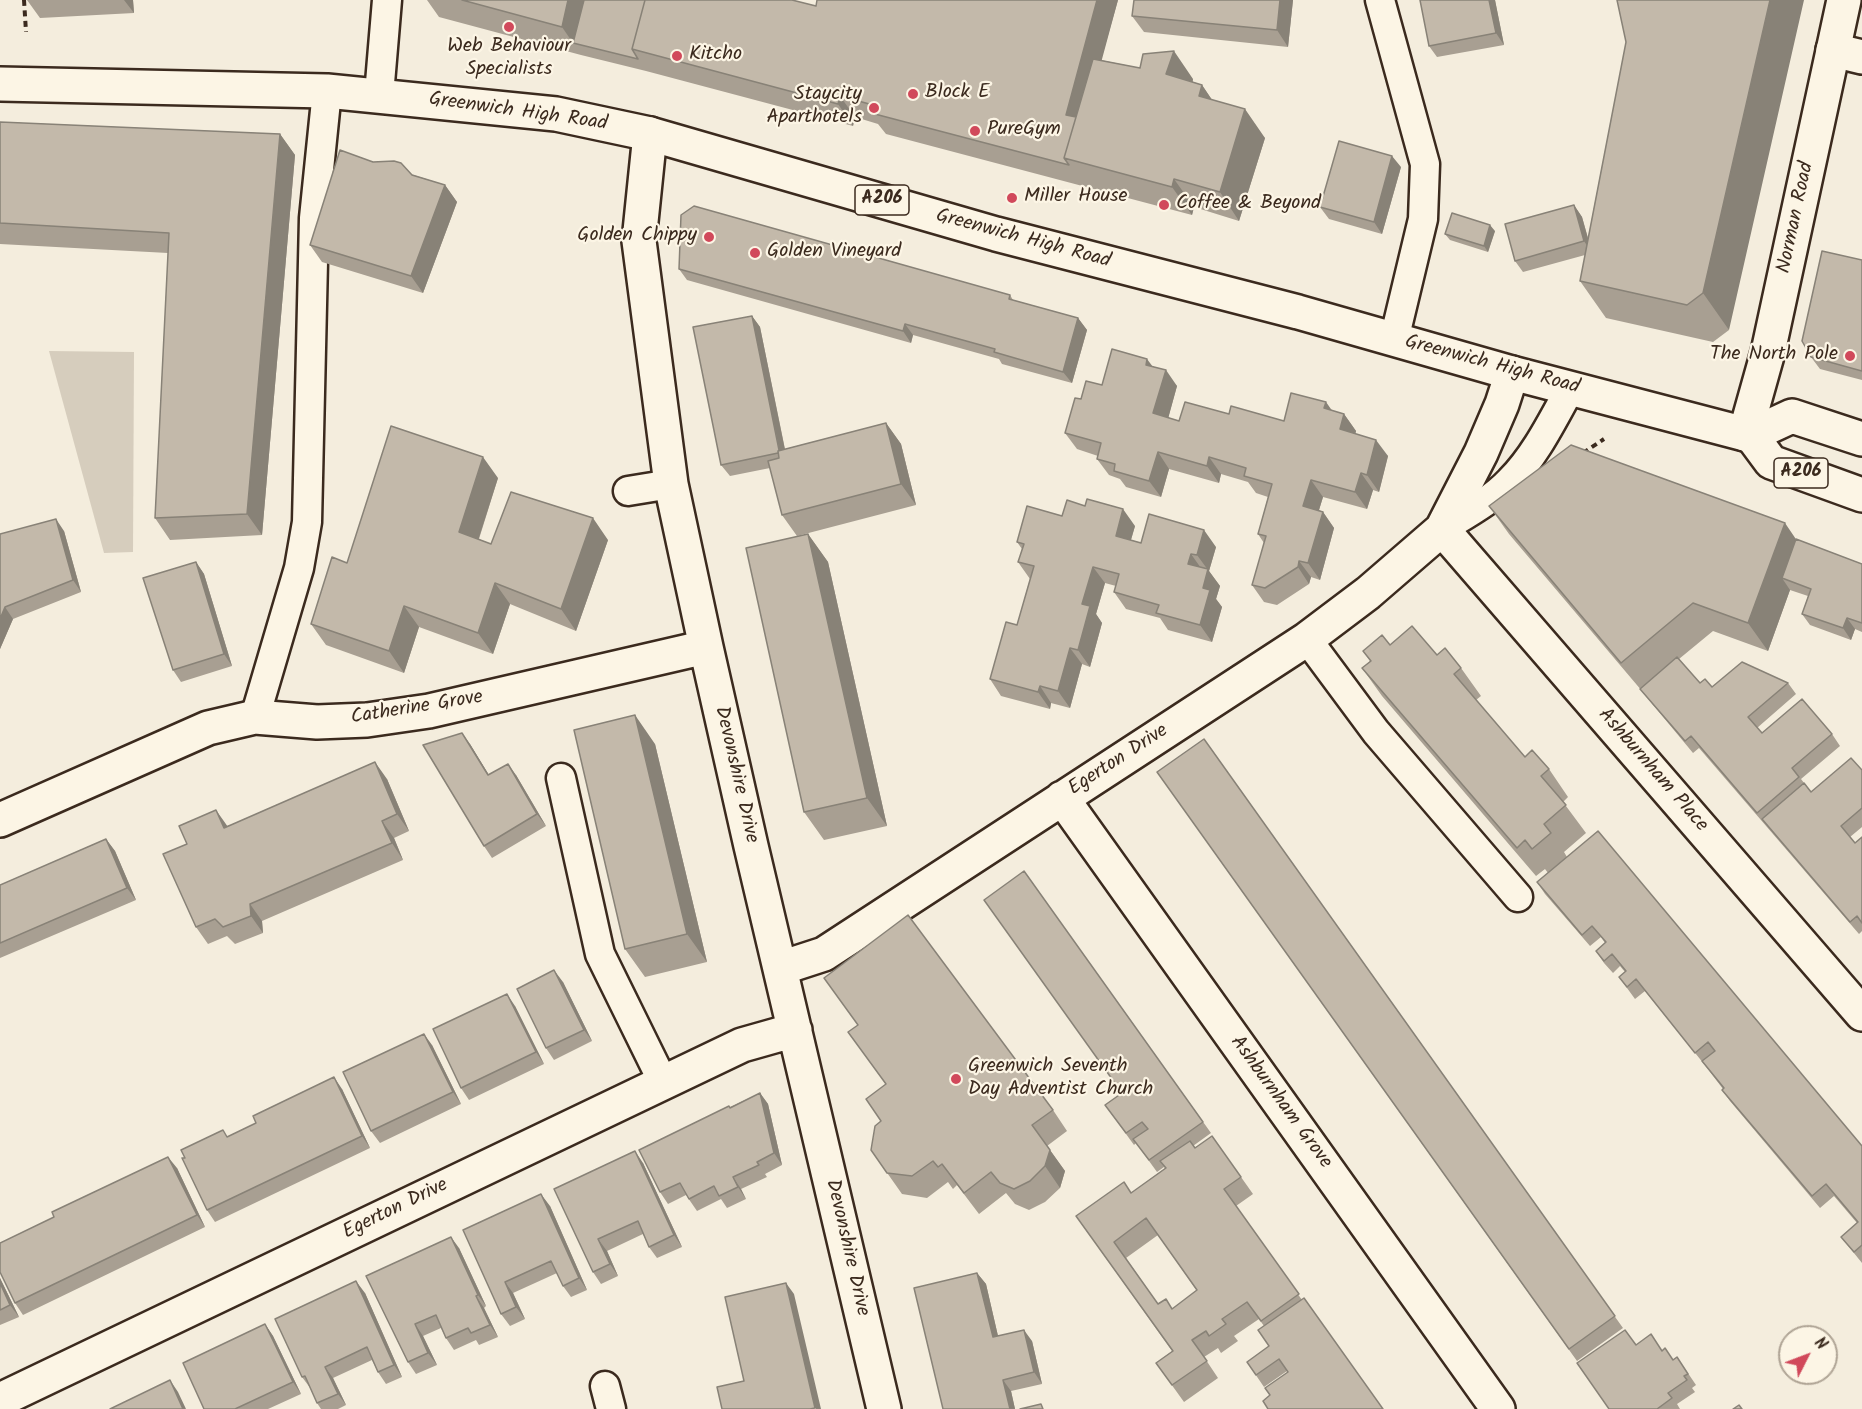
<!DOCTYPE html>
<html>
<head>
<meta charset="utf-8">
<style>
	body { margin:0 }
	#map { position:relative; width:1862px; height:1409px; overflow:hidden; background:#f4eddd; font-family:Kalam,sans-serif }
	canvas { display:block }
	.north { position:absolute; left:1778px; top:1325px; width:60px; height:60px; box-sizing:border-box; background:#fcf5e5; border:2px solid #afa495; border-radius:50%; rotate:48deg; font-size:16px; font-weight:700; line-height:24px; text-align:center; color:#3b2a1e }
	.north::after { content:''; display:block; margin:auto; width:21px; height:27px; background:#d1495b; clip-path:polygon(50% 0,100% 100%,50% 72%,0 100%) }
</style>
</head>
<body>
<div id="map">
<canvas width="1862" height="1409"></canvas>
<div class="north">N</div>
</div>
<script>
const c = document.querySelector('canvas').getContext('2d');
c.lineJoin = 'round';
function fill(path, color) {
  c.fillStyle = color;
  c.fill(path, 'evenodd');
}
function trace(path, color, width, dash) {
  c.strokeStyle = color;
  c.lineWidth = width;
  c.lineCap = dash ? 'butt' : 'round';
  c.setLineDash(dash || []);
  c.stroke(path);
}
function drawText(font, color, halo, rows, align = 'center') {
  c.font = font + ' Kalam,sans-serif';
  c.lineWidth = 4.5;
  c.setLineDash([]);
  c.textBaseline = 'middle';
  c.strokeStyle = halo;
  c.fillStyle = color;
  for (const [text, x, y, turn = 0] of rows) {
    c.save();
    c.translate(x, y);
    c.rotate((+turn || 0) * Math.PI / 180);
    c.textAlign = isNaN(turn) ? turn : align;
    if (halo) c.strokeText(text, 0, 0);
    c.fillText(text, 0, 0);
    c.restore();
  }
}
fill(new Path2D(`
	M49 351 134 352 133 552 104 553Z`), '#d6cdbd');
const lane = new Path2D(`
	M1380 0 1425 164 1423 219 1394 340
	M379 95 387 0
	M628 491 671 484
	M1442 529C1466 514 1491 501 1510 481 1536 455 1553 419 1571 387
	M1307 639 1376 732 1518 897
	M255 717 299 568 307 522 314 218 327 91
	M561 778 600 954 663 1082
	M605 1386 611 1409`);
const street = new Path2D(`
	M1833 50 1862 57
	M650 134 639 241 671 484 706 647 751 846 884 1409
	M1442 529 1862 1014
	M1062 798 1498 1409
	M0 820 208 728 255 717 317 722 367 720 429 711 706 647
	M781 968 824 954 1307 639 1368 593 1442 529 1481 453 1502 404 1512 373
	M0 1400 742 1045 795 1030`);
const secondary = new Path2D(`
	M1745 434 1768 352 1844 0`);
const primary = new Path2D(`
	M0 84 327 91 556 114 650 134 996 234 1298 312 1512 373 1745 434 1751 435 1792 416 1862 439
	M1751 435 1771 462 1862 495`);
trace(lane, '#3b2a1e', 33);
trace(street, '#3b2a1e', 38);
trace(secondary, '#3b2a1e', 38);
trace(primary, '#3b2a1e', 38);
trace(new Path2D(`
	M24 0 26 32
	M1583 453 1604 439`), '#3b2a1e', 4, [6, 4.5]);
trace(lane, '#fcf5e5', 28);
trace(street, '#fcf5e5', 33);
trace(secondary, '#fcf5e5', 33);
trace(primary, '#fcf5e5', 33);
fill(new Path2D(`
	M27 0H133L134 13 40 18Z
	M427 0H792L816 6 817 0H1118L1101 60 1193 79V82L1202 85 1212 100 1265 138 1239 221 1194 207 1192 215 886 134 878 124 855 117 853 126 646 71 581 55 439 17Z
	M1134 0H1293L1288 47 1144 32 1132 16Z
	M1420 0H1495L1504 45 1437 57 1429 46Z
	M1626 42 1729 330 1713 342 1606 318 1580 281 1585 255 1523 272 1515 261 1574 205 1582 217 1588 238Z
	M0 122 280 134 295 155 262 535 170 540 155 518 168 253 0 244Z
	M373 162 445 185 457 202 423 293 322 262 310 245Z
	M1401 167 1382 234 1329 219 1320 207Z
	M1495 231 1488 252 1450 240 1445 234Z
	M1862 260V380L1820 369 1811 357Z
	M679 269 1010 295 1013 300 1078 318 1087 330 1072 383 1002 364 999 359 913 335 911 343 687 280Z
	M752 316 760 327 785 449 886 423 901 444 916 505 797 536 782 515 770 468 730 476 721 465Z
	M1153 366 1177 386 1168 418 1179 421 1229 414 1284 421 1332 411 1344 414 1356 431 1355 434 1388 456 1379 492 1373 490 1367 509 1323 497 1319 510 1323 512 1334 528 1320 580 1311 577 1309 584 1277 605 1264 602 1252 585 1264 543 1258 534 1268 497 1256 493 1248 482 1221 474 1219 483 1169 469 1161 497 1126 487 1120 479 1109 475 1097 459 1098 456 1077 449 1065 433 1081 399 1102 385Z
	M498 478 479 539 491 544 608 540 576 631 510 604 493 654 419 627 404 673 326 645 311 624 347 563Z
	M1489 506 1796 539 1862 564V632L1855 629 1851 640 1810 625 1802 614 1808 596 1790 590 1768 651 1713 631 1679 659 1700 683 1712 687 1788 683 1796 694 1757 728 1762 733 1832 734 1840 746 1801 779 1811 792 1862 770V827L1850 837 1855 843 1862 837V931L1859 934 1699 748 1693 753 1649 700 1642 691 1509 534Z
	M1062 516 1135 526 1131 540 1141 543 1216 547 1209 571 1220 586 1216 599 1222 607 1212 642 1168 630 1160 618 1126 609 1114 592 1116 586 1105 583 1096 614 1102 623 1090 667 1082 664 1070 708 1051 703 1050 709 1001 696 990 679 1017 625 1030 579 1018 562 1022 549 1017 542Z
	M64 531 81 592 13 619 0 649V534Z
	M808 534 828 562 887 826 824 840 804 812Z
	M196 562 204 574 232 666 181 682 173 670Z
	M1390 645 1437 655 1461 668 1481 696 1476 700 1525 757 1549 769 1568 797 1563 802 1586 833 1564 852 1567 857 1862 1146V1263L1841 1237 1857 1223 1834 1196 1820 1208 1730 1101 1722 1090 1723 1089 1704 1064 1645 991 1635 999 1619 977 1625 972 1620 966 1613 973 1604 963 1596 951 1605 943 1601 937 1590 946 1545 894 1537 882 1548 873 1545 869 1536 876 1382 696 1362 668 1370 661 1363 651Z
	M1204 739 1623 1328 1577 1361 1157 772Z
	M470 744 489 775H516L546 826 492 858 484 846Z
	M655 744 707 962 645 977 625 949Z
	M387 779 409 831 394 838 403 860 262 921 263 933 235 944 227 936 208 944 196 927 227 826Z
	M106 839 115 851 136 900 0 958V885Z
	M1024 871 1211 1133 1193 1146 1195 1148 1212 1136 1253 1194 1236 1206 1302 1300 1383 1409 1270 1395 1288 1372 1287 1371 1264 1387 1247 1362 1269 1346 1264 1326 1259 1319 1234 1336 1238 1341 1221 1353 1218 1348 1204 1357 1218 1378 1184 1402 1156 1363 1172 1351 1076 1216 1131 1193 1165 1168 1164 1167 1157 1172 1136 1143 1134 1145 1105 1105 1122 1093ZM1158 1235 1197 1291 1172 1309 1158 1304 1126 1258Z
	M563 982 592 1041 554 1060 546 1048Z
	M515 1006 544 1064 469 1100 461 1088Z
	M848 1032 1053 1110 1067 1131 1047 1146 1065 1171 1060 1188 1045 1202 1029 1210 1015 1204 1006 1193 979 1214 957 1185 953 1189 948 1182 927 1198 902 1194 871 1150 881 1121 886 1084Z
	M432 1045 461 1104 380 1143 371 1131Z
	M342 1089 370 1148 215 1222 207 1210 185 1158 228 1137Z
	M760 1093 768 1104 782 1165 765 1174 767 1177 741 1189 746 1199 727 1208 721 1199 697 1211 686 1195 668 1204 660 1192 730 1107Z
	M643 1163 682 1247 657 1258 649 1247 643 1234 607 1251 618 1276 601 1284 593 1272 554 1189Z
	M177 1168 205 1227 23 1315 15 1303Z
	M550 1206 587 1290 571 1297 563 1286 557 1273 513 1293 525 1319 510 1326 501 1314 463 1230Z
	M459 1248 486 1306 484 1308 498 1337 479 1345 476 1340 454 1350 446 1338 441 1328 423 1336 437 1365 416 1374 408 1362 366 1276Z
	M977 1273 986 1284 998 1336 1032 1341 1042 1384 1011 1391 1015 1409H943Z
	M0 1278 19 1317 0 1325Z
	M365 1293 402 1377 386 1384 378 1372 372 1360 333 1378 346 1405 338 1409H321L317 1403 311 1389 302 1377Z
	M265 1324 273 1336 301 1394 268 1409H204Z
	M1636 1345 1662 1350 1673 1360 1677 1357 1696 1385 1692 1388 1695 1392 1677 1404 1680 1409H1609Z`), '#a89f92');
fill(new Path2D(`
	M124 0H133L134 13Z
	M568 0H595L573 43 562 27Z
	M1097 0H1118L1085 122 1066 115Z
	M1280 0H1293L1288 47 1277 30Z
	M1489 0H1495L1504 45 1496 33Z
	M1770 0H1804L1729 330 1703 293Z
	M1174 51 1193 79 1186 102 1166 74Z
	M1202 85 1221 113 1199 96Z
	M840 96 855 117 853 126 838 104Z
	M1245 109 1265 138 1239 221 1220 192Z
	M280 134 295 155 262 535 247 514Z
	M1392 156 1401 167 1382 234 1374 222Z
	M1174 179 1194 207 1192 215 1172 187Z
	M445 185 457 202 423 293 411 276Z
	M1574 205 1582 217 1592 253 1584 241Z
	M1490 225 1495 231 1488 252 1484 246Z
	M752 316 760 327 788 465 780 453Z
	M1078 318 1087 330 1072 383 1063 372Z
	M905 324 913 335 911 343 903 331Z
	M1147 359 1159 375 1146 365Z
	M1166 370 1177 386 1165 430 1153 413Z
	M1326 402 1338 419 1324 408Z
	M1344 414 1356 431 1352 446 1340 429Z
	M886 423 901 444 916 505 901 484Z
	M1376 440 1388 456 1379 492 1367 475Z
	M1158 452 1169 469 1161 497 1149 481Z
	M483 457 498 478 474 553 459 532Z
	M1209 457 1221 474 1219 483 1207 466Z
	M1361 473 1373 490 1367 509 1355 492Z
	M1311 480 1323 497 1315 523 1303 506Z
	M1123 509 1135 526 1127 553 1116 536Z
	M1323 512 1334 528 1320 580 1308 563Z
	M593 518 608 540 576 631 561 609Z
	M56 519 64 531 81 592 73 580Z
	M1785 523 1804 551 1782 578 1790 590 1768 651 1748 623Z
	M1204 530 1216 547 1209 571 1220 586 1216 599 1222 607 1212 642 1200 625 1203 588 1208 570 1197 555Z
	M808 534 828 562 887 826 867 798Z
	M1191 554 1203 571 1188 564Z
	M1299 561 1311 577 1309 584 1298 567Z
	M196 562 204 574 232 666 224 654Z
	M1093 567 1105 583 1096 614 1102 623 1090 667 1078 650 1082 604Z
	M495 583 510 604 493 654 478 633Z
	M404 606 419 627 404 673 389 651Z
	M5 607 13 619 0 649V619Z
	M1847 618 1855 629 1851 640 1843 628Z
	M1070 648 1082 664 1070 708 1058 691Z
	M1040 686 1051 703 1050 709 1038 692Z
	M635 715 655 744 707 962 687 934Z
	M462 733 470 744 496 787 488 775Z
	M375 762 387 779 409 831 397 814Z
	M508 764 516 775 546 826 537 814Z
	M216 810 228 827 224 828Z
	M382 821 394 838 403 860 392 843Z
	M106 839 115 851 136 900 127 888Z
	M250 904 262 921 263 933 251 916Z
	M554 970 563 982 592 1041 584 1030Z
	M507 994 515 1006 544 1064 536 1052Z
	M424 1034 432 1045 461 1104 453 1092Z
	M334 1077 342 1089 370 1148 362 1136Z
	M760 1093 768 1104 782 1165 774 1153Z
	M1050 1150 1065 1171 1060 1188 1045 1166Z
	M635 1151 643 1163 682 1247 674 1235Z
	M168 1157 177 1168 205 1227 197 1215Z
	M733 1177 741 1189 746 1199 738 1187Z
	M541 1194 550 1206 587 1290 579 1278Z
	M451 1237 459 1248 486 1306 478 1295Z
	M598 1239 607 1251 618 1276 610 1264Z
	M977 1273 986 1284 1001 1349 993 1337Z
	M0 1278 19 1317 10 1305 0 1283Z
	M356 1281 365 1293 402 1377 394 1365Z
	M505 1282 513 1293 525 1319 516 1307Z
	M786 1283 794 1294 821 1409H816L815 1408Z
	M476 1296 484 1308 498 1337 490 1325Z
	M265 1324 273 1336 301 1394 293 1382Z
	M415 1324 423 1336 437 1365 428 1353Z
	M1024 1330 1032 1341 1042 1384 1034 1372Z
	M325 1367 333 1378 346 1405 338 1394Z
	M170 1380 178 1392 186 1409H183Z
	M1003 1380 1011 1391 1015 1409H1010Z`), '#888277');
const building = new Path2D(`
	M462 0H568L562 27Z
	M584 0H645L632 49 638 59 573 43Z
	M645 0H792L816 6 817 0H1097L1066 115 1076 117 1064 158 1069 165 871 113 873 105 840 96 838 104 632 49Z
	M1134 0H1280L1277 30 1132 16Z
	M1420 0H1489L1496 33 1429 46Z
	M1617 0H1770L1703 293 1687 305 1580 281 1626 42Z
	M1174 51 1166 74 1202 85 1199 96 1245 109 1220 192 1174 179 1172 187 1064 158 1093 59 1140 68 1143 54Z
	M0 122 280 134 247 514 155 518 169 233 0 223Z
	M1339 141 1392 156 1374 222 1320 207Z
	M340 150 373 162 394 161 401 163 412 175 445 185 411 276 310 245Z
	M1574 205 1584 241 1515 261 1505 224Z
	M694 206 1010 295 1009 299 1078 318 1063 372 994 352 995 349 905 324 903 331 679 269 681 215Z
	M1452 213 1490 225 1484 246 1445 234Z
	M1822 251 1862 260V371L1811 357 1802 341Z
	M752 316 779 450 778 451V453L721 465 693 327Z
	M1112 349 1147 359 1146 365 1166 370 1153 413 1179 421 1185 402 1229 414 1231 406 1284 421 1291 393 1326 402 1324 408 1344 414 1340 429 1376 440 1367 475 1361 473 1355 492 1311 480 1303 506 1323 512 1308 563 1299 561 1298 567 1265 588 1252 585 1266 536 1258 534 1272 484 1244 476 1246 468 1209 457 1207 466 1158 452 1149 481 1114 471 1115 464 1097 459 1101 443 1065 433 1075 398 1081 399 1086 381 1102 385Z
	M886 423 901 484 782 515 768 461 779 458 778 451Z
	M391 426 483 457 459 532 491 544 511 492 593 518 561 609 495 583 478 633 404 606 389 651 311 624 332 557 347 563Z
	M1571 445 1785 523 1748 623 1693 603 1621 663 1489 506Z
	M1087 499 1123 509 1116 536 1141 543 1149 514 1204 530 1197 555 1191 554 1188 564 1208 569 1203 588 1210 590 1200 625 1156 613 1159 605 1114 592 1119 574 1093 567 1082 604 1090 606 1078 650 1070 648 1058 691 1040 686 1038 692 990 679 1006 622 1017 625 1034 566 1018 562 1024 544 1017 542 1027 506 1062 516 1067 500 1085 506Z
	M56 519 73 580 5 607 0 619V534Z
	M808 534 867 798 804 812 746 548Z
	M1796 539 1862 564V623L1847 618 1843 628 1802 614 1811 589 1782 578Z
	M196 562 224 654 173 670 143 578Z
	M1412 626 1437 655 1445 648 1461 668 1454 674 1525 757 1532 750 1549 769 1541 776 1566 805 1544 824 1551 833 1532 849 1525 840 1517 848 1362 668 1371 661 1363 651 1382 635 1390 645Z
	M1677 657 1700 683 1705 679 1712 687 1742 662 1788 683 1748 717 1762 733 1802 699 1832 734 1792 768 1799 777 1757 813 1691 736 1685 741 1640 689Z
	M635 715 687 934 625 949 574 730Z
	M462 733 488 775 508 764 537 814 484 846 423 745Z
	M1204 739 1615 1316 1569 1349 1157 772Z
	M1851 758 1862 770V808L1841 826 1855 843 1862 837V923L1857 916 1850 922 1762 819 1804 783 1811 792Z
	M375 762 397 814 382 821 392 843 250 904 251 916 223 927 215 919 196 927 163 854 187 844 179 826 216 810 224 828Z
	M1598 831 1862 1146V1245L1854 1252 1841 1237 1858 1222 1826 1184 1812 1196 1722 1090 1724 1088 1702 1061 1715 1051 1708 1042 1695 1053 1636 979 1627 987 1619 977 1626 971 1612 954 1604 961 1596 951 1606 942 1592 926 1582 935 1537 882Z
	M106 839 127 888 0 943V885Z
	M1024 871 1203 1122 1149 1160 1133 1139 1148 1129 1142 1122 1126 1133 1105 1105 1122 1093 984 900Z
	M908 915 1053 1110 1032 1125 1050 1150 1045 1166 1030 1181 1014 1189 1000 1183 991 1172 964 1193 942 1164 938 1167 933 1161 912 1176 887 1173 871 1150 875 1126 881 1121 866 1099 886 1084 848 1032 858 1025 824 978Z
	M554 970 584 1030 546 1048 517 989Z
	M507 994 536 1052 461 1088 433 1029Z
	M424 1034 453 1092 371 1131 343 1072Z
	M334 1077 362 1136 207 1210 182 1158H185L181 1150 223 1130 227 1137 256 1123 253 1116Z
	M760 1093 774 1153 757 1162 759 1165 733 1177 738 1187 719 1196 714 1186 689 1199 680 1183 660 1192 639 1150 729 1106 730 1108Z
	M1212 1136 1241 1177 1224 1189 1299 1294 1261 1321 1247 1302 1222 1319 1226 1324 1209 1336 1206 1331 1192 1340 1207 1361 1172 1385 1156 1363 1173 1351 1076 1216 1124 1182 1131 1193 1166 1168 1160 1161 1190 1141 1195 1148ZM1146 1218 1197 1290 1172 1309 1166 1299 1158 1304 1114 1242Z
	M635 1151 674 1235 649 1247 638 1221 598 1239 610 1264 593 1272 554 1189Z
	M168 1157 197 1215 15 1303 0 1272V1243L54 1217 52 1212Z
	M541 1194 579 1278 563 1286 551 1261 505 1282 516 1307 501 1314 463 1230Z
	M451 1237 478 1295 476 1296 490 1325 471 1333 468 1328 446 1338 436 1315 415 1324 428 1353 408 1362 366 1276Z
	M977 1273 993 1337 1024 1330 1034 1372 1003 1380 1010 1409H943L914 1288Z
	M356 1281 394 1365 378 1372 367 1347 325 1367 338 1394 317 1403 305 1376 302 1377 275 1319Z
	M0 1283 10 1305 0 1310Z
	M786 1283 815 1408 810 1409H722L717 1387 744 1381 725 1297Z
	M1304 1298 1383 1409H1268L1263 1401 1270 1395 1265 1388 1288 1372 1279 1359 1256 1375 1247 1362 1269 1346 1258 1330Z
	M265 1324 293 1382 235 1409H204L183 1363Z
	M1625 1330 1636 1345 1651 1334 1662 1351 1665 1348 1673 1360 1677 1357 1688 1374 1684 1376 1687 1380 1668 1393 1672 1398 1657 1409H1609L1577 1363Z
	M170 1380 183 1409H110Z
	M1041 1404 1043 1409H1020Z
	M1739 1405 1742 1409H1733Z`);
fill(building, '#c3b9aa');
trace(building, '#888277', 1.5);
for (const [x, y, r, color] of [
	[509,27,6,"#d1495b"],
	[677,56,6,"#d1495b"],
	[913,94,6,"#d1495b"],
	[874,108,6,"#d1495b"],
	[975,131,6,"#d1495b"],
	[1012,198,6,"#d1495b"],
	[1164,205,6,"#d1495b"],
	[709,237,6,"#d1495b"],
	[755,253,6,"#d1495b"],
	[1850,356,6,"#d1495b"],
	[956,1079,6,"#d1495b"]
]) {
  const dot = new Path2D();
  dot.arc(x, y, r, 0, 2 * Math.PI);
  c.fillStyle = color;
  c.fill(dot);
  trace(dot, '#fcf5e5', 2);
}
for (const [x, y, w] of [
	[882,200,54],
	[1801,473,54]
]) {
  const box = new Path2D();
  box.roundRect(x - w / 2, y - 15, w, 30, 4.5);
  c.fillStyle = '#fcf5e5';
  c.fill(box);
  trace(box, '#3b2a1e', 1.5);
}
drawText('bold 18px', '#3b2a1e', null, [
	["A206",882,200],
	["A206",1801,473]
]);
drawText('20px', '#3b2a1e', '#fcf5e5', [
	["Web Behaviour",509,48,"center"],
	["Specialists",509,71,"center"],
	["Kitcho",689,56],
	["Block E",925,94],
	["Staycity",862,96,"right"],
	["Aparthotels",862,119,"right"],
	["PureGym",987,131],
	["Miller House",1024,198],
	["Coffee & Beyond",1176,205],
	["Golden Chippy",697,237,"right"],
	["Golden Vineyard",767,253],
	["The North Pole",1838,356,"right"],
	["Greenwich Seventh",968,1068],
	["Day Adventist Church",968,1091]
], 'left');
drawText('20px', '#3b2a1e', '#fcf5e5', [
	["Greenwich High Road",518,113,8],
	["Norman Road",1797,218,-78],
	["Greenwich High Road",1023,240,15],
	["Greenwich High Road",1492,366,15],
	["Catherine Grove",417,709,-9],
	["Egerton Drive",1119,761,-33],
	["Ashburnham Place",1652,771,49],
	["Devonshire Drive",735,775,77],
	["Ashburnham Grove",1280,1103,54],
	["Egerton Drive",396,1210,-26],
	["Devonshire Drive",846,1248,77]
]);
</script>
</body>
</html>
